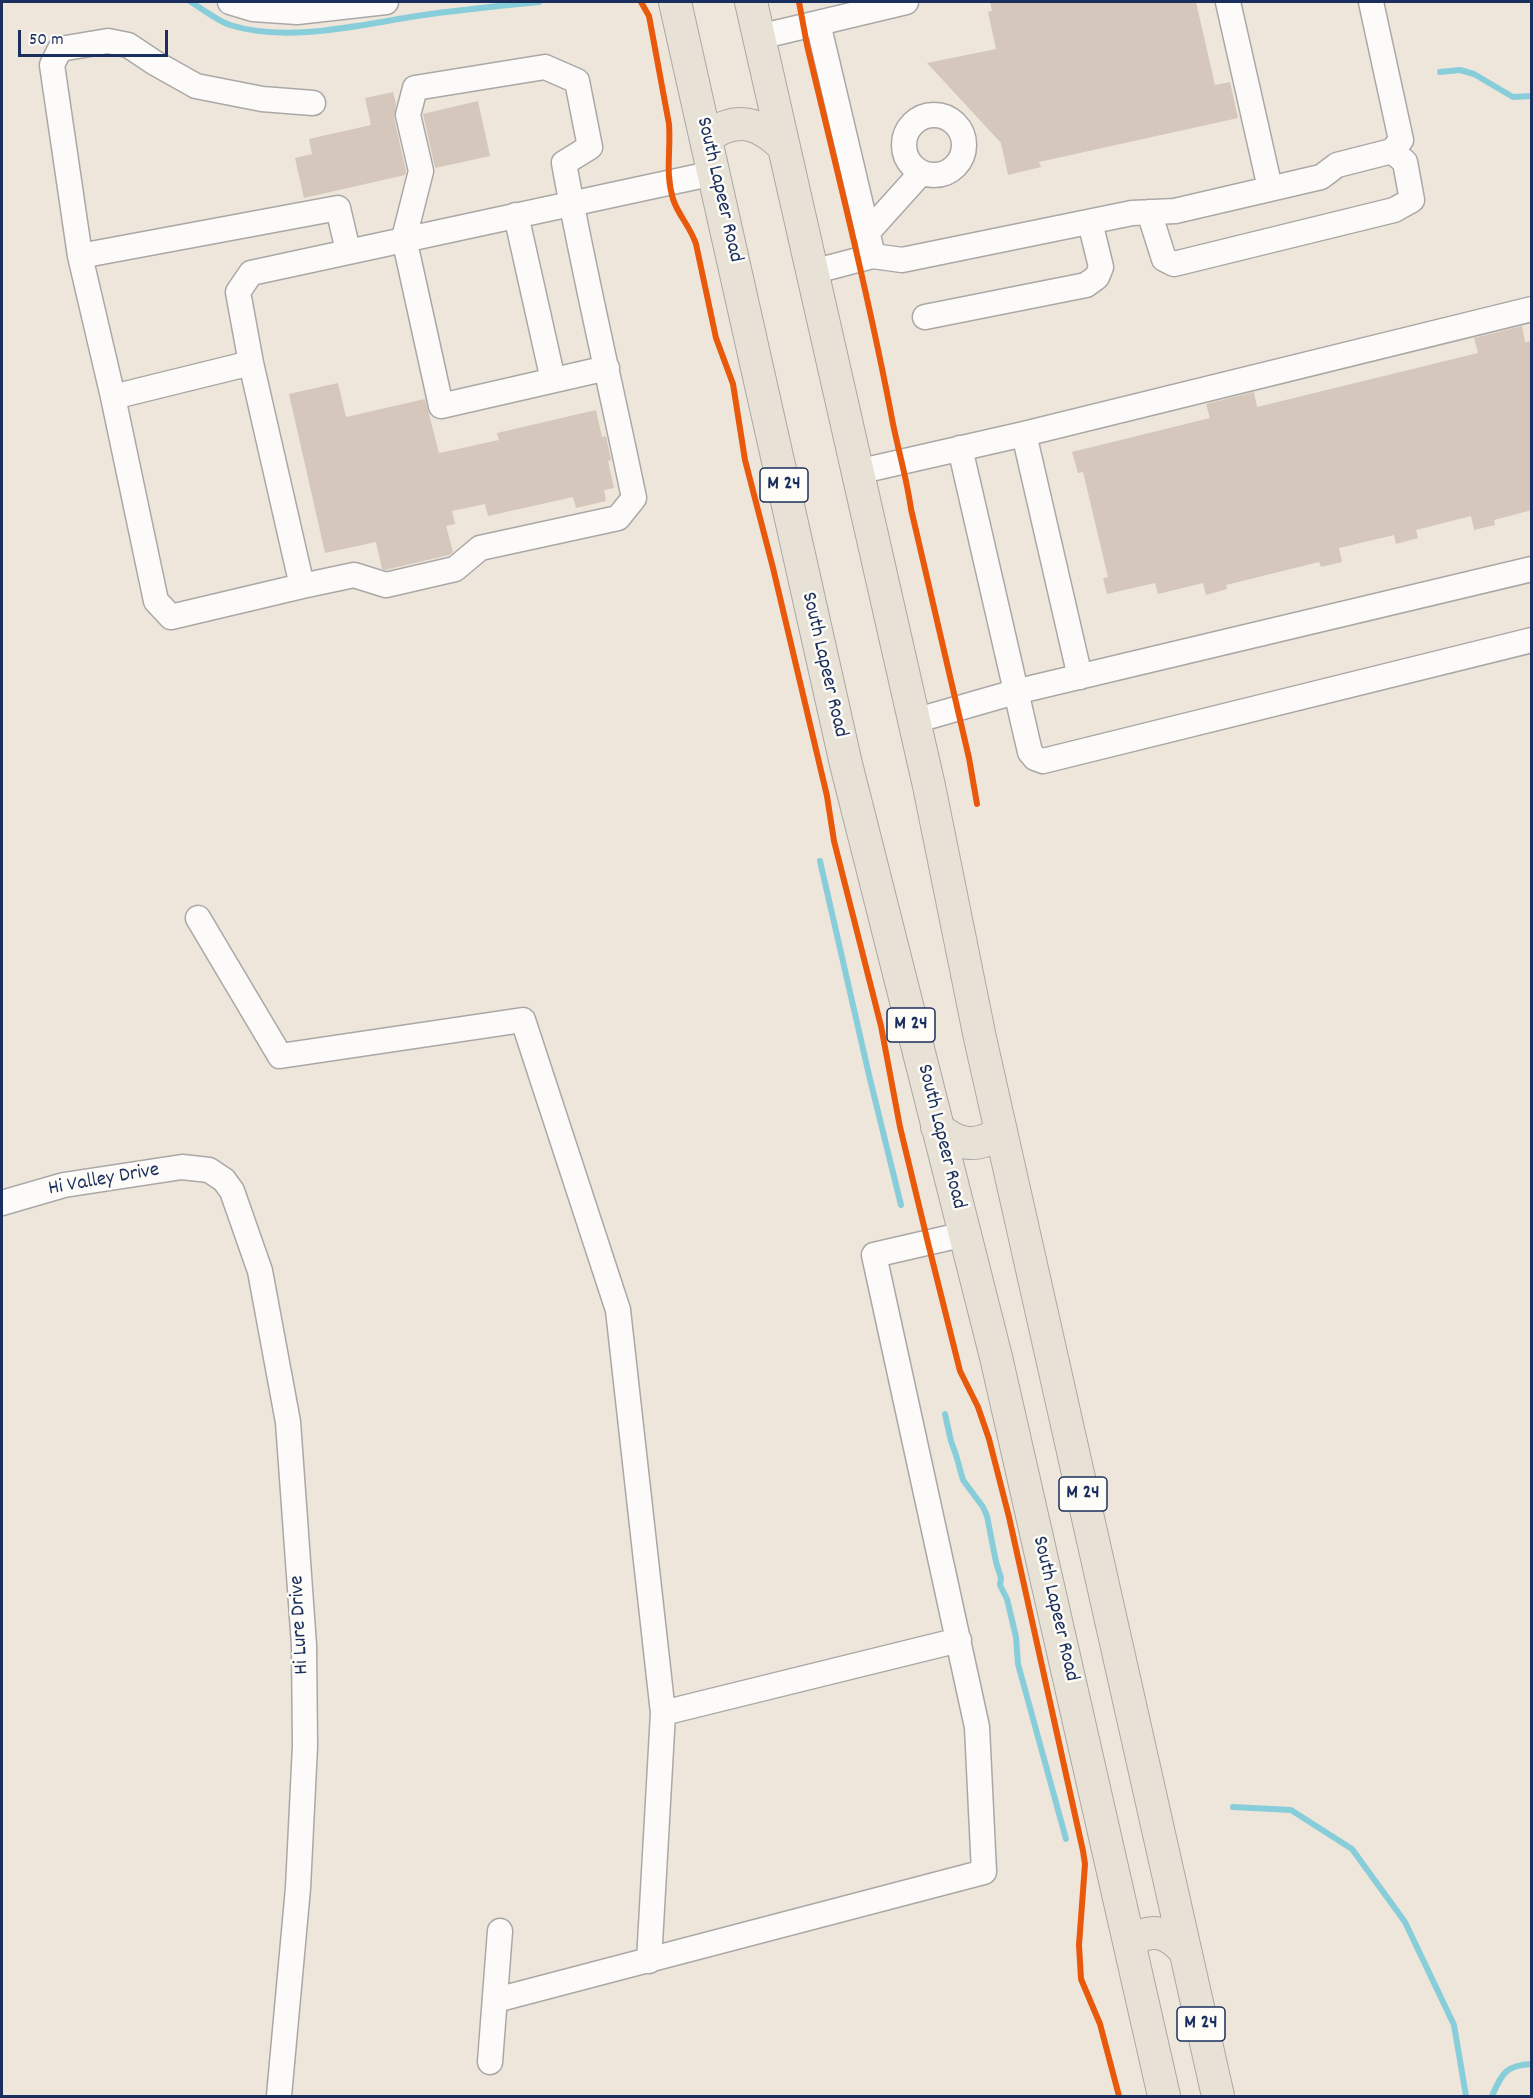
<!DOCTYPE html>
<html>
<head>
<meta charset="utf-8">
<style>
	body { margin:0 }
	#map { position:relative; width:1533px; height:2098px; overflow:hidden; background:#eee6da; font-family:Dekko,sans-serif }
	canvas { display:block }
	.frame { position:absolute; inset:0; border:3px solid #1b2f5e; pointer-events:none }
	.scale { position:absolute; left:18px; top:30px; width:150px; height:27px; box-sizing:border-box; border:3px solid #1b2f5e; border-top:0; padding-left:8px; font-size:18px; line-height:21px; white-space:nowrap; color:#1b2f5e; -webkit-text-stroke:4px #fdfcf7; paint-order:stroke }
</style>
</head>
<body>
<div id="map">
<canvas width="1533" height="2098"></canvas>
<div class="frame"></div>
<div class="scale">50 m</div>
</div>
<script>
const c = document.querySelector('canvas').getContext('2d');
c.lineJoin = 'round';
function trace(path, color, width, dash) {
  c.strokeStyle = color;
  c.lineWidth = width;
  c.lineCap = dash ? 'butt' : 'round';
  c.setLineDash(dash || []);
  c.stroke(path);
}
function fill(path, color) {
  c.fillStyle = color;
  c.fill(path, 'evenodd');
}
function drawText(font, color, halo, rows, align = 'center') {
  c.font = font + ' Dekko,sans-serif';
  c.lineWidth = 5;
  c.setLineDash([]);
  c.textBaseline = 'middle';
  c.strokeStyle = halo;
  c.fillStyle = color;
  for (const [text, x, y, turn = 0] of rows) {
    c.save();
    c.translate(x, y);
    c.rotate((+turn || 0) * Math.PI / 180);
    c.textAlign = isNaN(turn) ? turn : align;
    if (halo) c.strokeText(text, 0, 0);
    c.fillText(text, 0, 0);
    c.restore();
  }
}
trace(new Path2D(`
	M191 2C204 10 216 20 230 25 287 43 359 25 417 16 457 10 498 6 539 2
	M1440 72 1460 70 1474 74 1513 97 1532 96
	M820 861 869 1075 901 1205
	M945 1414 951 1441 956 1455 963 1480 983 1507 987 1516 996 1562 1001 1578 1000 1585 1007 1599 1016 1637 1018 1664 1066 1839
	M1233 1807 1291 1810 1352 1849 1405 1922 1454 2025 1466 2096
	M1492 2096C1502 2074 1505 2065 1532 2064`), '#88ceda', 6);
fill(new Path2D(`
	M990 2H1196L1215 85 1230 82 1238 118 1039 162 1041 167 1008 175 1001 143 927 63 996 49 988 12 992 11Z
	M393 92 396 104 394 118 406 171 405 175 304 198 295 158 312 154 309 139 371 125 365 98Z
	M478 101 490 156 435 168 423 114Z
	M1522 326 1525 342 1532 341V510L1494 520 1495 525 1474 530 1471 516 1416 530 1418 538 1396 544 1394 535 1339 548 1342 562 1321 567 1319 562 1226 585 1227 589 1206 595 1203 583 1158 594 1155 583 1107 594 1103 578 1108 577 1083 472 1078 473 1072 452 1210 418 1206 404 1254 392 1257 407 1478 353 1474 338Z
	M338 383 346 417 425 399 439 453 499 440 497 433 596 410 602 437 606 436 611 460 608 461 614 488 604 490 606 501 576 508 573 497 488 516 485 504 452 511 455 524 446 526 453 552 449 555 385 570 382 569 376 542 325 553 289 394Z`), '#d5c7bb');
const minor = new Path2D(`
	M230 2 253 9 297 12 386 2
	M1228 2 1270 188
	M818 23 873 256
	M759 37 906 2
	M904 145a30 30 0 1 1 60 0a30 30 0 1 1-60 0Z
	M1149 212 1164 259 1174 264 1394 210 1412 200 1405 162 1392 151
	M516 215 553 380
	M867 233 921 173
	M80 256 338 208 348 251
	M812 272 873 256 902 260 1132 213 1175 211 1321 177 1337 165 1392 151 1401 140 1371 2
	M925 317 1086 285 1097 277 1101 267 1090 222
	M607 368 441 406 404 238 421 171 408 115 415 88 545 67 577 81 590 147 564 163C584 275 611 386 634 498L618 518 480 548 455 569 386 585 354 575 302 586 251 363 238 292 251 273C405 239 560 207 714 173
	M113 397 251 363
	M1024 434 1080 677
	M960 448 1030 752 1035 758 1043 761 1532 640
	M857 472 1024 434 1532 309
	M302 586 171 617 156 601 113 397 80 256 52 65 60 49 108 41 128 45 155 63 196 86 262 99 313 103
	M914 721 1015 692 1532 569
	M198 918 280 1056 523 1020 618 1310 663 1713 649 1961
	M2 1203 64 1185 182 1167 209 1170 224 1180 232 1191 260 1271 288 1422 304 1645 305 1746 298 1888 279 2096
	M663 1713 959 1640
	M496 2000 984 1872 977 1727 874 1255 965 1234
	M490 2062 500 1931`);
const major = new Path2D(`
	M675 2 846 764 996 1357 1164 2096
	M751 2 929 786 980 1038 1218 2096
	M706 138C736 115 759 122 784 147
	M937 1127C957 1146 979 1149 1001 1131
	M1129 1942C1152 1927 1167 1931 1185 1951`);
trace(minor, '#aaa8a7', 27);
trace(major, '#aaa8a7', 34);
trace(minor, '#fcfbf9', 24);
trace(major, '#e7e2d5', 32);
trace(new Path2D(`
	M641 2 649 16 669 124C671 150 665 173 673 199 678 215 690 226 696 244L716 338 733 384 745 460 773 568 827 796 834 841 881 1026 900 1127 928 1243 960 1371 978 1407 989 1439 1009 1517 1083 1851 1085 1864 1079 1945 1081 1979 1100 2024 1119 2096
	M799 2 807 45C837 171 869 297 893 424 899 453 907 480 911 509L969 758 977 804`), '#e8590c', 6);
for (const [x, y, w] of [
	[784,485,48],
	[911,1025,48],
	[1083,1494,48],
	[1201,2024,48]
]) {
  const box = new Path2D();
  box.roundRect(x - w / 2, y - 17, w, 34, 4.5);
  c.fillStyle = '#fdfcf7';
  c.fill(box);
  trace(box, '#1b2f5e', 1.5);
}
drawText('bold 20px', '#1b2f5e', null, [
	["M 24",784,485],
	["M 24",911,1025],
	["M 24",1083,1494],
	["M 24",1201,2024]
]);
drawText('21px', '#1b2f5e', '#fdfcf7', [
	["South Lapeer Road",718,190,77],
	["South Lapeer Road",823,665,77],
	["South Lapeer Road",940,1137,76],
	["Hi Valley Drive",104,1181,-10],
	["South Lapeer Road",1054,1609,77],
	["Hi Lure Drive",301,1625,-93]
]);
</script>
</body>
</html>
